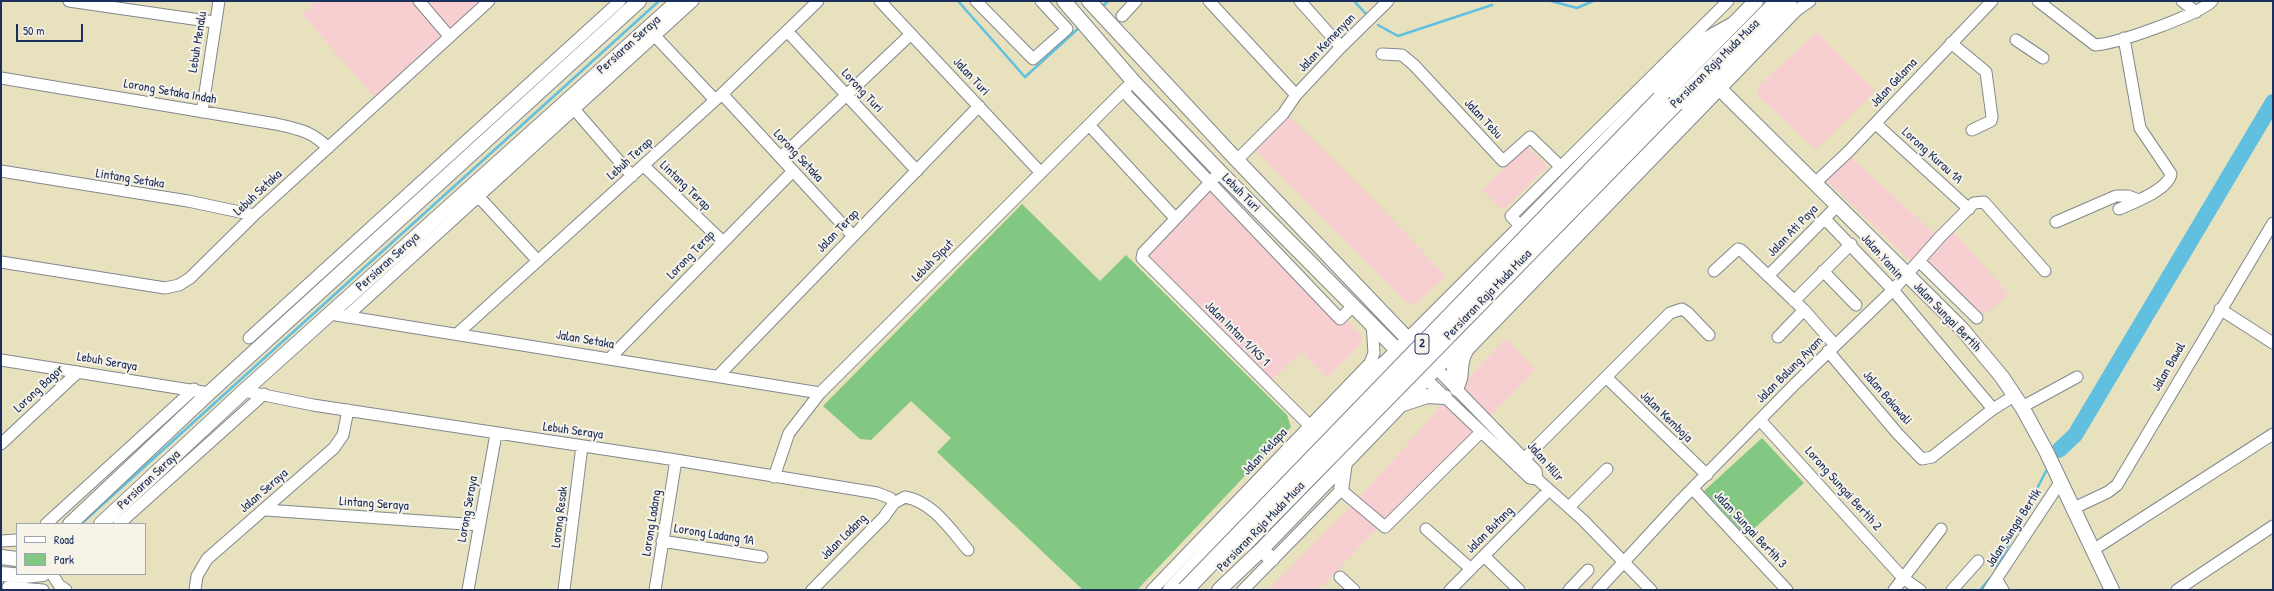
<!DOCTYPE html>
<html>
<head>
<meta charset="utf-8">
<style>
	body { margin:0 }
	#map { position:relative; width:2274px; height:591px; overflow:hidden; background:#e7e1be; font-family:"Patrick Hand",sans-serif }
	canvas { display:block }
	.frame { position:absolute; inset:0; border:2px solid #1b2f5e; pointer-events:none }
	.legend { position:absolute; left:16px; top:523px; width:130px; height:52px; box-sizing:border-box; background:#f7f3e8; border:1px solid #9fa5b1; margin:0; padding:5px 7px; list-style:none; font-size:12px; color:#1b2f5e }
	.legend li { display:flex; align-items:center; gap:8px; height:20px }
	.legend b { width:20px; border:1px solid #9fa5b1 }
	.scale { position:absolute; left:16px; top:24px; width:67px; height:18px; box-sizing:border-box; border:2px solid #1b2f5e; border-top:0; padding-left:5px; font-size:12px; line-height:14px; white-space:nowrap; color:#1b2f5e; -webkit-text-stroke:3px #f7f3e8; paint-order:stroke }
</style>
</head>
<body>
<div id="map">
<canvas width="2274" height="591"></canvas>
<div class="frame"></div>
<ul class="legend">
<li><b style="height:5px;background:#fff"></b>Road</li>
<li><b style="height:11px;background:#82c883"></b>Park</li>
</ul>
<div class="scale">50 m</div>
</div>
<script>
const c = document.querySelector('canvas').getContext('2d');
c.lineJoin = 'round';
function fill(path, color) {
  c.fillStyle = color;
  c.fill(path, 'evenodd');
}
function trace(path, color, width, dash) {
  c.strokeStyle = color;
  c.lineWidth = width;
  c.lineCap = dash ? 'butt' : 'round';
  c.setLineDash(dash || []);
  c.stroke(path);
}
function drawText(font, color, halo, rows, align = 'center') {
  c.font = font + ' "Patrick Hand",sans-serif';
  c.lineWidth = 4;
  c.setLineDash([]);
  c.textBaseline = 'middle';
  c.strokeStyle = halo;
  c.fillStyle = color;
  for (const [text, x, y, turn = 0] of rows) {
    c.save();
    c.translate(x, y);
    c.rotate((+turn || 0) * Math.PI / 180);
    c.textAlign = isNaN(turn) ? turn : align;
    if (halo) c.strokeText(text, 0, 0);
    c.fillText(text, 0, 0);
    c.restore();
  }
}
fill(new Path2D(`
	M316 1H485L375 98 302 14Z
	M1817 32 1875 91 1816 150 1758 96 1757 91 1759 85Z
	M1287 114 1370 196 1446 276 1417 303H1407L1253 148Z
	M1527 146 1547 166 1503 211 1482 190Z
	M1850 156 1937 236 1948 226 2009 294 1990 311 1970 319 1825 179Z
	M1209 188 1341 325 1347 320 1362 336V343L1327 378 1301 352 1270 382 1147 259V253Z
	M1504 340 1509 341 1535 370 1491 416 1463 388 1469 377Z
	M1443 402 1473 431 1318 590H1268L1359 498 1427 422Z`), '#f7cfd1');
fill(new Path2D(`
	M1022 204 1100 281 1126 255 1287 415 1291 427 1137 590H1083L937 452 951 438 911 401 871 440 860 439 823 406Z
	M1762 438 1804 483 1746 536 1704 491Z`), '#82c883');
trace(new Path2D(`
	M958 1 1025 77 1081 26
	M1354 1 1366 14
	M1551 1 1577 8 1593 1
	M1101 8 1108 1
	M1378 25 1398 36 1492 5
	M81 524 659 1
	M1996 569 2046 471
	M1 586 8 580
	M1980 590 1992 576`), '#61c0df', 2.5);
trace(new Path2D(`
	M2059 450 2075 435 2273 102`), '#61c0df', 16);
const minor = new Path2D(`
	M69 1 214 22
	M419 1 449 36
	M880 1 1041 173
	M976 1 1033 59 1067 29 1041 1
	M1209 1 1296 95
	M1300 1 1341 47
	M2038 1 2095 45C2116 44 2198 15 2212 1
	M2182 1 2196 12
	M1122 16 1136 1
	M787 31 917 171
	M655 36 715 100
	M2016 40 2043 58
	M1951 43 1986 72 1992 117 1991 121 1972 130
	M1382 54 1402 55 1414 65 1503 161 1530 137 1560 166
	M1 78 276 124C298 129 312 131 328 148
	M1123 91 1340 319 1354 305
	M722 94 853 236
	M574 109 632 176
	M202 112 219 1
	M1876 124 1969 209
	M1089 125 1175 218
	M781 157 911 34
	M1237 160 1283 114 1296 95 1341 47 1388 1
	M644 166 723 242
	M1 171 188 201 254 215
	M1220 172 1143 253 1142 258 1309 425
	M1815 183 1848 152 1992 1
	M478 196 538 261
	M2119 209C2133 203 2168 190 2171 174L2140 128 2124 38
	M1825 219 1893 290 1993 409
	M2056 222 2116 196H2128L2139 200
	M1521 227 1511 216 1728 1
	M1919 261 1977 318
	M1 262 165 288 179 285 190 278 254 215 489 1
	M1714 271 1738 249 1741 250 1804 310 1835 345
	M1823 271 1856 305
	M1768 276 1837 206
	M1794 301 1851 244
	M2220 309 2273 343
	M330 314 820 393
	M346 317 693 1
	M457 334 722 94 818 1
	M1778 337 1804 310
	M249 338 620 1
	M1828 351 1897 433 1922 459 1932 457 1993 409 2014 396
	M609 359 793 171
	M1 360 209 393
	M1435 367 1536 471 1537 479 1583 520 1651 590
	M718 376 979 106
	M1425 378 1530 478 1537 479
	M1607 378 1707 475
	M1457 389C1467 374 1458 366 1468 350L1797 10 1810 1
	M244 391 313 405 676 460 877 493 890 498 894 503
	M2022 407 2077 377
	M1760 420 1903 578 1920 590
	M1 444 78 372
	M1517 466 1670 313 1682 309 1688 313 1709 335
	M774 477 789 433 820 393 1133 81
	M1693 489 1787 590
	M894 503 905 497C933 502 950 529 968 550
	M1569 507 1607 469
	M2074 508 2108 492 2117 485 2273 223
	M266 510 479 525
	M46 524 194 389
	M119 524 264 394
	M1426 529 1471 569
	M1 541 17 540
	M662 541 762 557
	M2093 550 2273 434
	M1484 556 1519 590
	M52 574 59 585 66 590
	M1340 577 1354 590
	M1997 580 2003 590
	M8 587 43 590
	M195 590 197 576 207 559 334 448 343 435 348 410
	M468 590 496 434
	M564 590 582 446
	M655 590 676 460
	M812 590 884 517 894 503
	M1152 590 1370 363 1374 353 1372 323
	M1243 590 1341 490 1385 527 1481 432
	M1450 590 1549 490
	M1569 590 1588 570
	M1598 590 1681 500 1795 384 1893 290 1940 237 1974 203 1984 202 2045 271
	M1894 590 1941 529
	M1952 590 1978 561
	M1989 590 2061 481
	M2177 590 2273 526`);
const major = new Path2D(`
	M1064 1 1133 81 1220 172 1415 368
	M1089 1 1232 155 1425 357
	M1720 89 1962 329 2002 377 2022 407 2046 451 2112 590
	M1660 99 1756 1
	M1676 103 1777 1
	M1383 365 1521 227 1703 41 1735 23
	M1457 389C1452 372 1453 361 1458 345
	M1403 404 1427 396 1445 397
	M1341 490 1345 462
	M70 524 209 393 639 1
	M101 524 244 391 678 1
	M1261 550 1272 559
	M1 557 17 559
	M1 574 24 576 43 574
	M1219 590 1261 550 1790 1`);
const highway = new Path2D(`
	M1171 590 1383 365`);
trace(minor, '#81888e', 13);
trace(major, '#81888e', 16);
trace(highway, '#81888e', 18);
trace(minor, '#fff', 11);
trace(major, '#fff', 14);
trace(highway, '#fff', 16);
const highwayBridge = new Path2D(`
	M1245 543 1676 103
	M1185 590 1660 99`);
trace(highwayBridge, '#81888e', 18, []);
trace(highwayBridge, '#fff', 16);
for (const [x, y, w] of [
	[1422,344,14]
]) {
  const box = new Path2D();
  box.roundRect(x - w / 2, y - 10, w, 20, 3);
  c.fillStyle = '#f7f3e8';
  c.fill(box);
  trace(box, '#1b2f5e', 1);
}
drawText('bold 12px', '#1b2f5e', null, [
	["2",1422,344]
]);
drawText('13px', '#1b2f5e', '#f7f3e8', [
	["Lebuh Menalu",198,42,-81],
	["Jalan Kemenyan",1327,43,-46],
	["Persiaran Seraya",629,45,-42],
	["Persiaran Raja Muda Musa",1715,64,-45],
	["Jalan Turi",971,77,47],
	["Jalan Gelama",1894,83,-47],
	["Lorong Turi",862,91,47],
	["Lorong Setaka Indah",170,92,10],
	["Jalan Tebu",1483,119,47],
	["Lorong Setaka",798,156,47],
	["Lorong Kurau 1A",1932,156,42],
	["Lebuh Terap",630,159,-42],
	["Lintang Setaka",130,179,9],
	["Lintang Terap",685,186,44],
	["Lebuh Setaka",258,193,-43],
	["Lebuh Turi",1241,193,45],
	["Jalan Terap",838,231,-46],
	["Jalan Ati Paya",1793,231,-46],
	["Lorong Terap",691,255,-46],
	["Jalan Yamin",1882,257,48],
	["Lebuh Siput",933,261,-45],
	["Persiaran Seraya",388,262,-42],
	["Persiaran Raja Muda Musa",1488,295,-46],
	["Jalan Sungai Bertih",1947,317,46],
	["Jalan Intan 1/KS 1",1237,334,45],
	["Jalan Setaka",585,340,10],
	["Lebuh Seraya",107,362,10],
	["Jalan Bawal",2169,367,-60],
	["Jalan Balung Ayam",1790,370,-45],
	["Lorong Bagor",39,389,-43],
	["Jalan Bakawali",1887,398,49],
	["Jalan Kemboja",1666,417,44],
	["Lebuh Seraya",573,431,8],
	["Jalan Kelapa",1265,452,-47],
	["Jalan Hilir",1545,462,49],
	["Persiaran Seraya",149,480,-43],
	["Lorong Sungai Bertih 2",1843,489,48],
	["Jalan Seraya",264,491,-41],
	["Lintang Seraya",374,504,4],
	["Lorong Seraya",468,509,-80],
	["Lorong Resak",560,517,-83],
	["Lorong Ladang",652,523,-81],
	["Persiaran Raja Muda Musa",1261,527,-46],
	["Jalan Sungai Bertik",2014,528,-57],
	["Jalan Butang",1490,530,-45],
	["Jalan Sungai Bertih 3",1750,530,47],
	["Lorong Ladang 1A",714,535,9],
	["Jalan Ladang",844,537,-45]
]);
</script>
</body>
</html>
